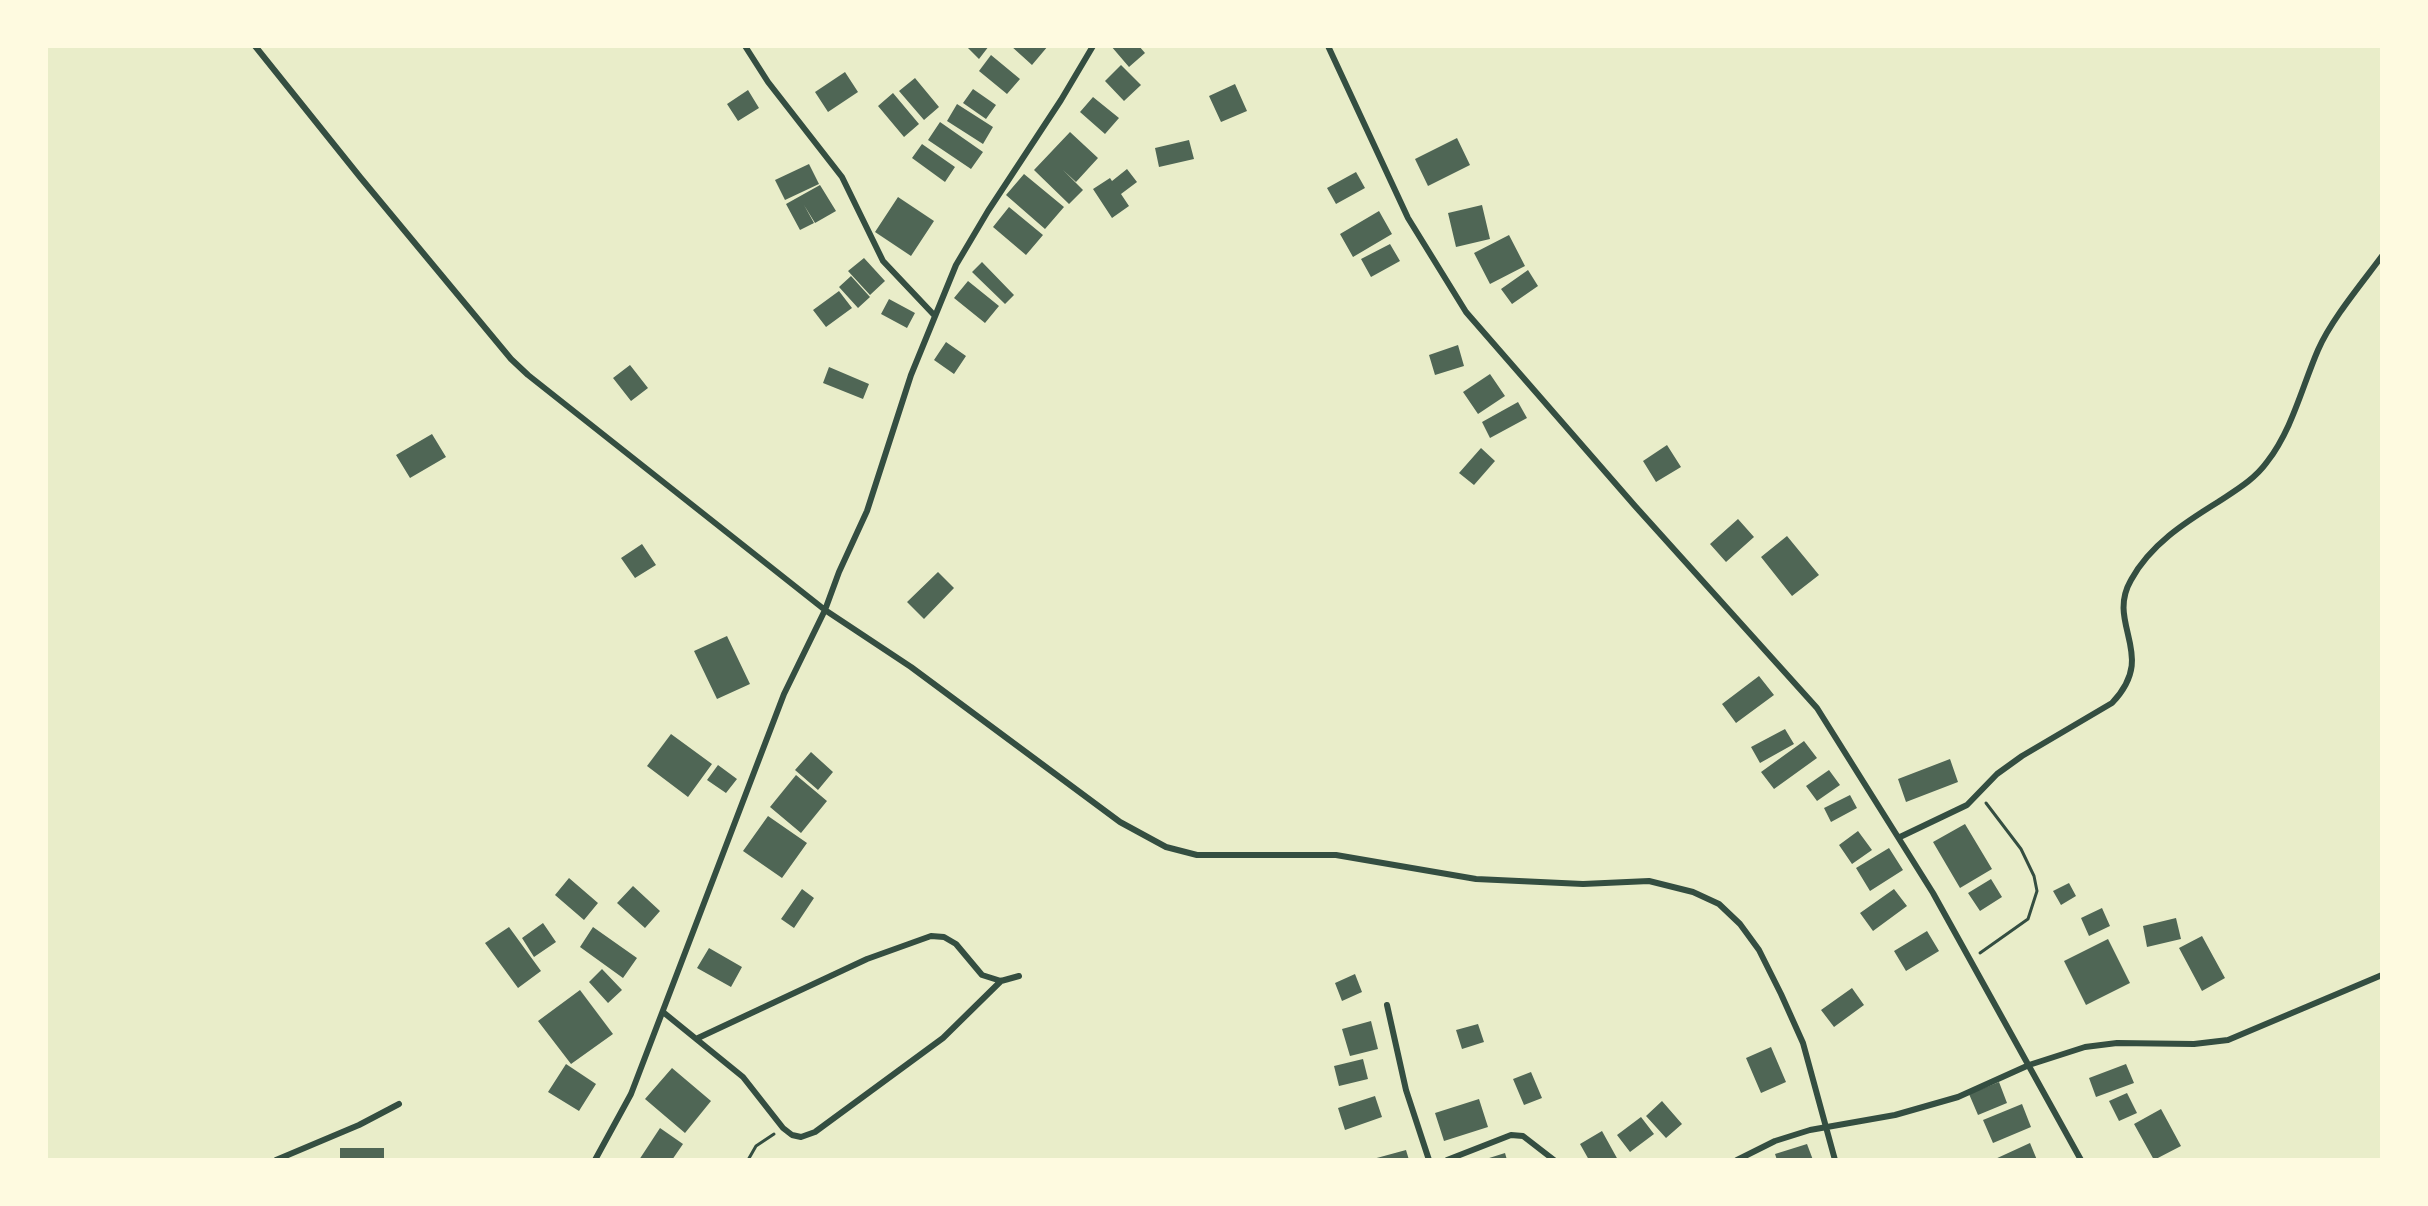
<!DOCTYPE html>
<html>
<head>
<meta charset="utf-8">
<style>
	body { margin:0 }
	#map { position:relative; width:2428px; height:1206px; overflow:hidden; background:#e9edc9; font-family:Roboto,sans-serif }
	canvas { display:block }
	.frame { position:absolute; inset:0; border:48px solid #fefae0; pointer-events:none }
</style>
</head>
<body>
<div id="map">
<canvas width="2428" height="1206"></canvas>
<div class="frame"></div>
</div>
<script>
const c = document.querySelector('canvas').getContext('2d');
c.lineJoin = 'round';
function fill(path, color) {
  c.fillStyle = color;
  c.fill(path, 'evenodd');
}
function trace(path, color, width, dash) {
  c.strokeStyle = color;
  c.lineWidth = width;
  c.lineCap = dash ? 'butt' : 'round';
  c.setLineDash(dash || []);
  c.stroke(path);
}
fill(new Path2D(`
	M966 46H989L979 59Z
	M1011 46H1048L1032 65Z
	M1111 46H1139L1145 53 1129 67Z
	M991 55 1020 79 1007 94 979 71Z
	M1121 65 1141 85 1124 101 1105 81Z
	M845 72 858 92 828 112 815 92Z
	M915 78 939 107 924 120 899 91Z
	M1235 84 1247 111 1221 122 1209 96Z
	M973 89 996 105 986 119 963 103Z
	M748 90 759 108 738 121 727 104Z
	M893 93 919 124 904 137 878 106Z
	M1093 97 1119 118 1105 134 1080 112Z
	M957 104 993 127 983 144 947 121Z
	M940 122 983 152 971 169 928 140Z
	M1070 132 1098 158 1076 182 1063 170 1083 190 1069 204 1034 170Z
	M1457 138 1470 165 1428 186 1415 159Z
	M1189 140 1194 159 1159 167 1155 148Z
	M922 144 955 167 945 182 912 158Z
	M809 164 819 184 785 200 775 180Z
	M1127 169 1137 182 1121 194 1129 206 1112 218 1093 189 1110 178 1112 181Z
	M1356 172 1365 188 1336 204 1327 188Z
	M1024 174 1064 207 1045 229 1006 195Z
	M820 185 836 211 815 223 804 205 814 223 800 230 786 204Z
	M898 197 934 221 911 256 875 232Z
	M1482 205 1490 239 1456 247 1448 213Z
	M1009 207 1043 235 1026 255 993 227Z
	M1379 211 1392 234 1353 257 1340 234Z
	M1509 235 1525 266 1490 284 1474 253Z
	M1390 244 1400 261 1371 277 1361 259Z
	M864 258 885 281 870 295 848 271Z
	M982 262 1014 295 1005 304 972 272Z
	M1528 270 1538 286 1512 304 1501 289Z
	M851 276 870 297 858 308 839 287Z
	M968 281 999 306 985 323 954 298Z
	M839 291 852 308 826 327 813 310Z
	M889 299 915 313 907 328 881 314Z
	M946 342 966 356 954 374 934 360Z
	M1458 345 1464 366 1435 375 1429 355Z
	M630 365 648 388 631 401 613 378Z
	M829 367 869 384 863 399 823 383Z
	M1490 374 1505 396 1478 414 1463 392Z
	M1518 402 1527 418 1490 438 1482 422Z
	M432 434 446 457 410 478 396 455Z
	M1667 445 1681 467 1656 482 1643 461Z
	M1481 448 1495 461 1474 485 1459 473Z
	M1738 519 1754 537 1726 562 1710 544Z
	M1787 536 1819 575 1792 596 1761 557Z
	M642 544 656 565 635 578 621 558Z
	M938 572 954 588 924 619 907 602Z
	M727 636 750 684 717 699 694 651Z
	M1759 676 1774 695 1736 723 1722 704Z
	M1785 729 1794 744 1760 763 1751 747Z
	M671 734 712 764 688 797 647 766Z
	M1804 741 1817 758 1774 789 1761 772Z
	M811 752 833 772 818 790 795 770Z
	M1950 759 1958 782 1906 802 1898 779Z
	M718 765 737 779 726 793 707 780Z
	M1829 770 1840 785 1817 801 1806 786Z
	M796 775 827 801 801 833 770 807Z
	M1850 795 1857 808 1831 822 1824 808Z
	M768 816 807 843 782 878 743 851Z
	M1965 824 1992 869 1960 888 1933 842Z
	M1858 831 1872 850 1852 864 1839 845Z
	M1889 848 1903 870 1870 891 1856 868Z
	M569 878 598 903 584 920 555 895Z
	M1991 879 2002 897 1980 911 1968 893Z
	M2069 883 2076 896 2061 905 2053 891Z
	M633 886 660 911 645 928 617 903Z
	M802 889 814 898 794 928 781 919Z
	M1894 889 1907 906 1873 931 1860 913Z
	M2102 908 2110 926 2089 936 2081 918Z
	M2176 918 2181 939 2147 947 2143 926Z
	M543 923 556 942 534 957 522 938Z
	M509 927 541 971 518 988 485 943Z
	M593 927 637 958 623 978 580 947Z
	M1927 931 1939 951 1906 971 1894 951Z
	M2202 936 2225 978 2202 991 2179 948Z
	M2108 939 2130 983 2086 1005 2064 961Z
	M709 948 742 967 731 987 697 968Z
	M602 969 622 990 608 1003 589 982Z
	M1355 974 1362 992 1342 1001 1335 983Z
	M1852 988 1864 1005 1834 1027 1821 1010Z
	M580 990 613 1034 571 1064 538 1021Z
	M1371 1021 1378 1049 1350 1056 1342 1029Z
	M1478 1024 1484 1042 1462 1049 1456 1030Z
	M1771 1047 1786 1082 1761 1093 1746 1058Z
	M1363 1059 1368 1079 1339 1086 1334 1066Z
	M566 1064 596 1084 579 1111 548 1092Z
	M2126 1064 2134 1083 2096 1097 2089 1078Z
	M672 1068 711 1101 685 1133 645 1099Z
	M1531 1072 1542 1098 1524 1105 1513 1079Z
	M1999 1082 2007 1103 1978 1115 1969 1094Z
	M2127 1093 2137 1113 2119 1121 2109 1101Z
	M1375 1096 1382 1117 1345 1130 1338 1108Z
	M1479 1099 1488 1127 1444 1141 1435 1113Z
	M1662 1101 1682 1124 1666 1138 1646 1116Z
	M2022 1104 2031 1127 1993 1143 1983 1120Z
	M2161 1109 2181 1146 2154 1160 2134 1124Z
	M1641 1117 1654 1134 1630 1152 1617 1135Z
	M660 1128 683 1144 672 1160H639Z
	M1602 1131 1618 1160H1589L1580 1144Z
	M2030 1143 2037 1160H1993L2006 1154Z
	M1807 1144 1813 1160H1777L1775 1154Z
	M340 1148H384V1160H340Z
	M1406 1150 1409 1160H1373V1159Z
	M1505 1153 1507 1160H1486V1159Z`), '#4f6655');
trace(new Path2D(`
	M1980 953 2028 919 2037 891 2034 876 2021 849 1986 803
	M748 1160 756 1146 774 1134`), '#344e41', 3);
trace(new Path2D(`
	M255 46 360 177 511 359 528 375 825 610 911 667 1120 822 1166 847 1197 855H1336L1476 879 1583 884 1649 881 1693 892 1719 904 1740 924 1759 950 1781 994 1803 1043 1835 1160
	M745 46 768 82 842 177 883 261 935 316
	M1328 46 1408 218 1466 312 1635 506 1817 708 1933 893 2081 1160
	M1900 837 1967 805 1997 774 2022 756 2112 703C2159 654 2105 625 2131 580 2150 545 2184 523 2218 502 2236 490 2254 480 2267 462 2292 430 2302 387 2318 350 2331 320 2362 283 2382 256
	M1387 1005 1406 1090 1429 1160
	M663 1012 743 1077 783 1128 792 1135 801 1137 815 1132 943 1038 1001 981
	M698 1038 867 959 931 936 944 937 956 944 982 975 1001 981 1019 976
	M276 1160 359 1125 399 1104
	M595 1160 631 1094 784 694 825 610 839 572 867 511 911 375 956 265 988 211 1061 100 1093 46
	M1447 1160 1511 1135 1523 1136 1554 1160
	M1737 1160 1775 1141 1810 1130 1895 1115 1958 1097 2029 1065 2085 1047 2117 1043 2194 1044 2228 1040 2382 975`), '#344e41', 6);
</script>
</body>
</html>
